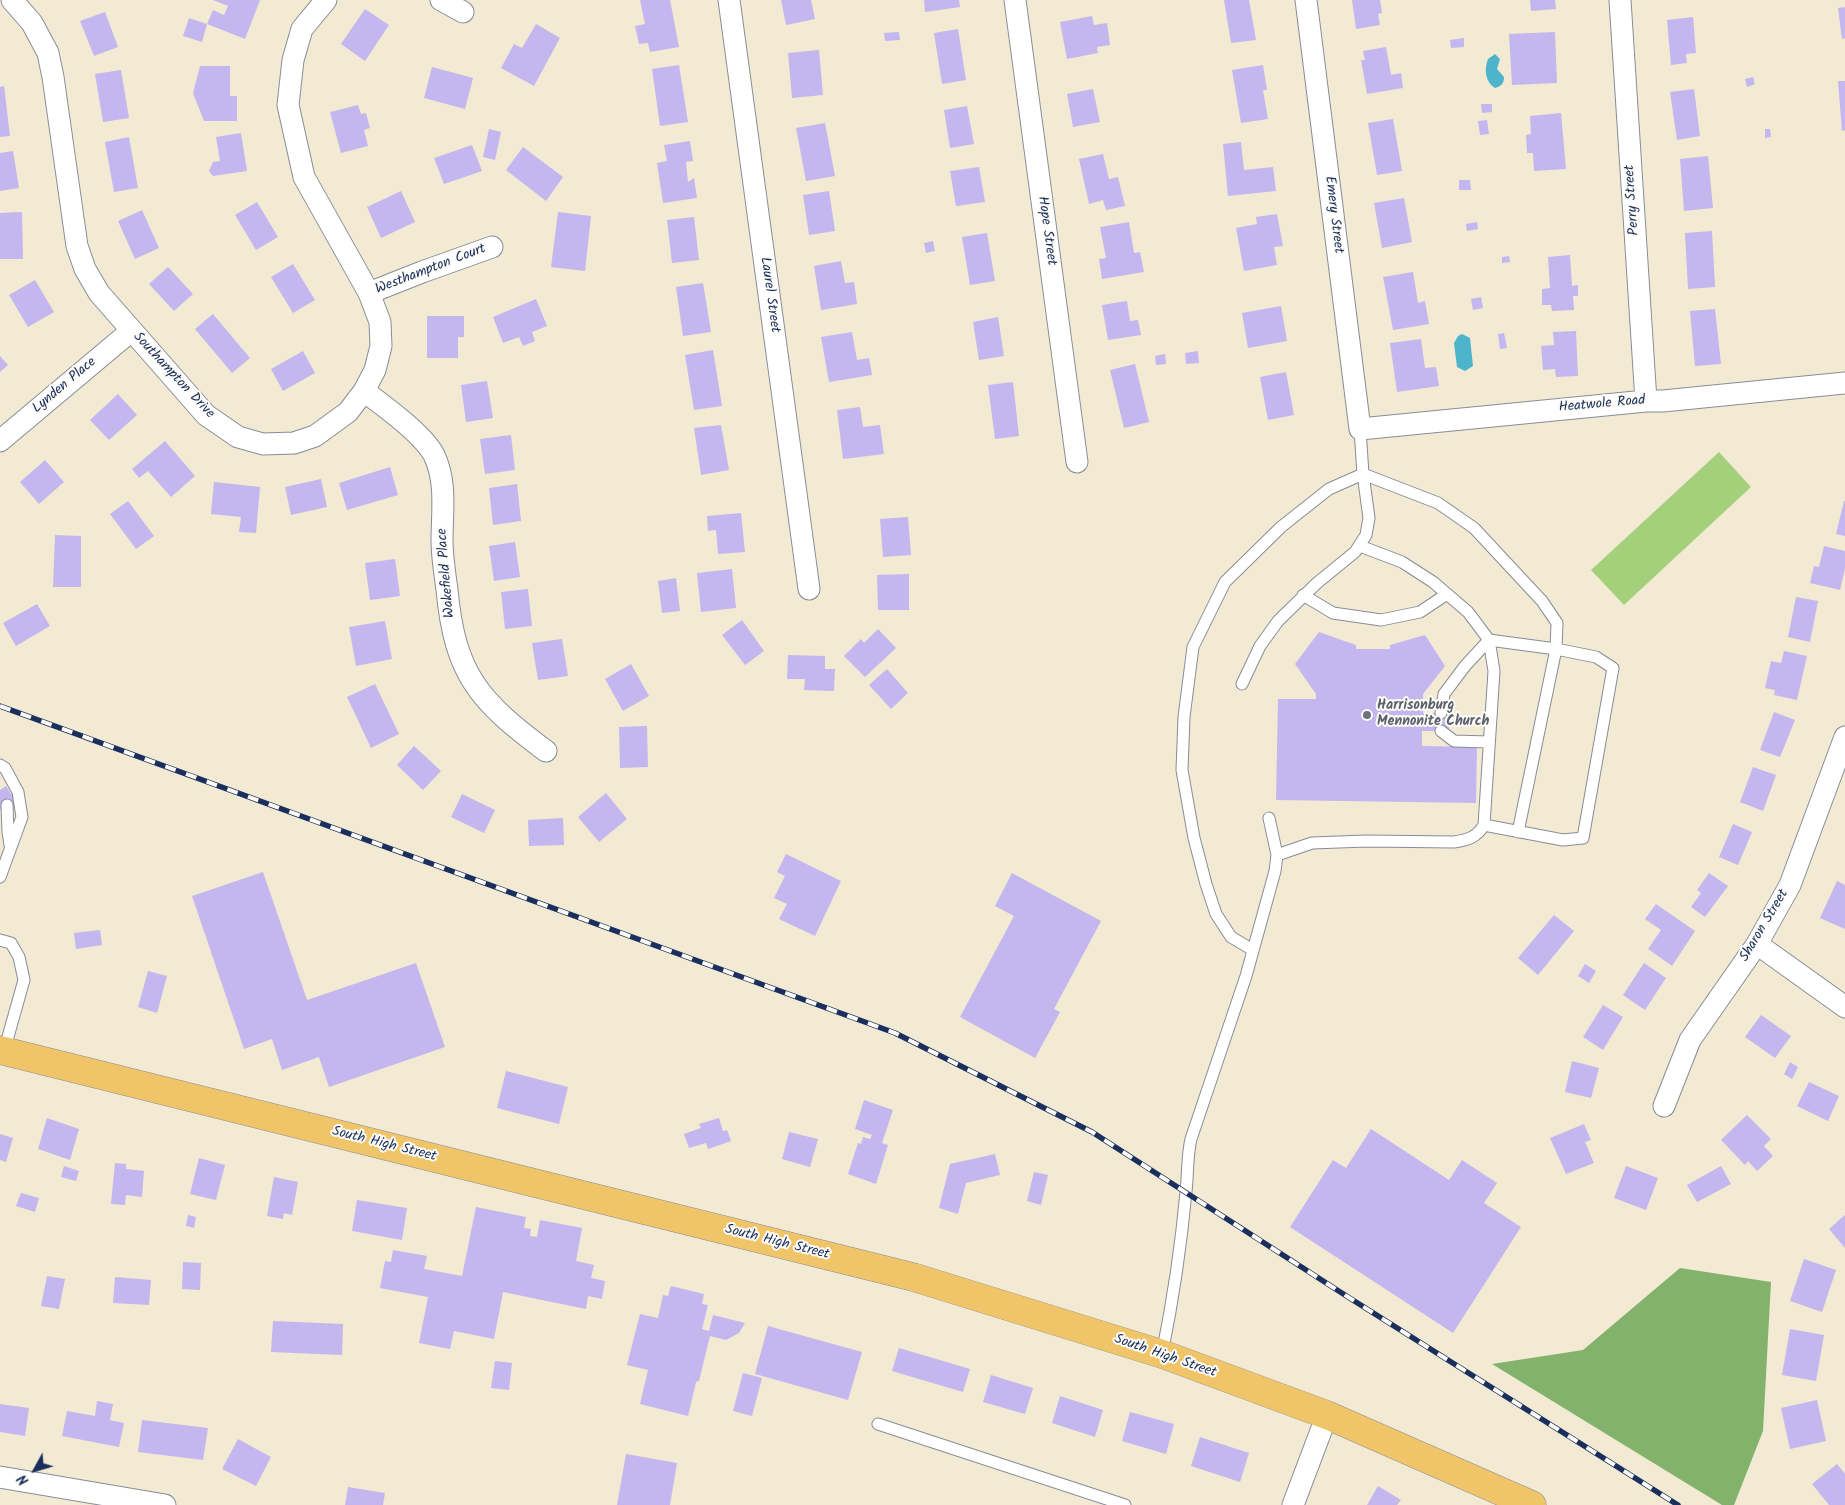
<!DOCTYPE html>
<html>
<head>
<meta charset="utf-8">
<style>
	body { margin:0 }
	#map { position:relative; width:1845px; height:1505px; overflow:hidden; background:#f3ead3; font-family:Kalam,sans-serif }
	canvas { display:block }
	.north { position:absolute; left:10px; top:1445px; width:50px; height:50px; -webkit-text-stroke:4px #fdfcf7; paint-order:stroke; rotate:231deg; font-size:14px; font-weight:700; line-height:20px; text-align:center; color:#1b2f5e }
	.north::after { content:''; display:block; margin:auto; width:18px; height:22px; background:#1b2f5e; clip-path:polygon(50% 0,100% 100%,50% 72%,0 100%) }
</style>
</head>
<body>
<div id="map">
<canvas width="1845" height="1505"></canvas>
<div class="north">N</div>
</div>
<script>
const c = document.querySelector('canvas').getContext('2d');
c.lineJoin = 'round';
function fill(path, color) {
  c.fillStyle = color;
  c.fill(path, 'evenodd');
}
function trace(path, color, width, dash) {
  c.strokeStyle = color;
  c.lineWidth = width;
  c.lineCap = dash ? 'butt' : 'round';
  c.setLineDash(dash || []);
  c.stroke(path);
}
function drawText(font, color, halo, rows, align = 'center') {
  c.font = font + ' Kalam,sans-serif';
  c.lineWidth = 4;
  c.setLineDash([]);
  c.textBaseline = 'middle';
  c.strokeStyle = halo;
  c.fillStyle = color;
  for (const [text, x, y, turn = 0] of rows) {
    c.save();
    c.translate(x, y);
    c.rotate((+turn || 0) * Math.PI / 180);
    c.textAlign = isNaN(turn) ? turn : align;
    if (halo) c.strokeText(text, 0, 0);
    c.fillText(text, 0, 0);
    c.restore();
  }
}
fill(new Path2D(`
	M1719 452 1751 487 1624 605 1591 570Z`), '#a4d07c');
fill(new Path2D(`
	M1680 1268 1771 1282 1763 1431 1734 1505H1722L1492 1364 1583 1350Z`), '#83b26c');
fill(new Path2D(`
	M1495 54 1500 59 1497 69 1504 77C1504 83 1502 86 1495 88 1485 82 1484 69 1488 59Z
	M1462 334 1470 338 1473 366 1465 371 1457 367 1454 343 1458 336Z`), '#4db4cc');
fill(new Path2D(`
	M213 0H260L245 39 207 24 202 42 183 36 189 18 207 24 213 10 224 15 228 6Z
	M640 0H670L679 47 650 52 648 43 639 44 635 26 645 24Z
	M781 0H811L815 19 786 25Z
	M924 0H959L960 7 925 12Z
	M1224 0H1249L1256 40 1231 43Z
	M1352 0H1380L1382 13 1378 14 1380 25 1356 29Z
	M1530 0H1555L1556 9 1531 11Z
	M1845 7V38L1842 39 1838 8Z
	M365 9 389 25 365 61 341 44Z
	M105 12 118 47 94 56 80 21Z
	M1092 16 1094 25 1107 23 1110 45 1097 47 1098 53 1067 59 1060 22Z
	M1693 17 1696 53 1686 54 1687 63 1671 65 1667 20Z
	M536 24 560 38 534 86 501 68 514 44 522 48Z
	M958 29 966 80 942 84 934 33Z
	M899 32 900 40 885 41 884 33Z
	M1555 32 1557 83 1512 85 1509 34Z
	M1464 38V47L1451 48 1450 40Z
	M1386 47 1391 75 1401 73 1403 88 1367 94 1361 60H1365L1363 51Z
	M819 50 823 95 792 98 788 53Z
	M679 65 688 122 660 126 652 69Z
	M1263 65 1267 90H1263L1268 119 1241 123 1232 70Z
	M200 66H230V96H237V121H204L193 93Z
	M432 67 473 78 465 109 424 98Z
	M121 70 129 118 103 122 95 74Z
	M1753 77 1755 84 1747 87 1745 79Z
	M1838 81H1845V130L1842 131Z
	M4 86 10 136 0 137V87Z
	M1093 89 1100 122 1073 127 1067 94Z
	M1694 89 1700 136 1677 140 1670 92Z
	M1481 104H1492V112L1482 113Z
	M358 105 361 114 366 113 370 128 364 130 368 146 341 153 330 112Z
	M967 106 974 144 950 148 944 110Z
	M1561 113 1566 169 1534 171 1533 153H1527L1526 135 1531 134 1530 116Z
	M1393 119 1402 171 1377 175 1368 123Z
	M1487 120 1489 134 1480 135 1478 121Z
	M825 123 835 176 806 181 796 128Z
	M489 129 501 132 495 160 483 157Z
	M1765 129H1770L1771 137 1765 138Z
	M241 133 247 171 213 176 209 171 213 162 220 161 216 137Z
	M129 137 138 188 114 192 105 142Z
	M690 141 693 161 686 162 688 182 694 178 697 198 663 203 657 163 667 161 664 145Z
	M1241 142 1244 170 1273 167 1276 191 1228 196 1223 144Z
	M472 145 482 171 444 184 434 158Z
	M523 147 563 177 546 201 506 170Z
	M13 151 19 188 0 191V153Z
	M1103 154 1109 179 1118 177 1125 206 1106 210 1103 200 1089 204 1079 159Z
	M1708 156 1713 208 1684 211 1680 159Z
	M979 167 985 202 956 206 950 171Z
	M1459 180H1470L1471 190H1459Z
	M401 191 415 222 381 238 367 207Z
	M829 191 835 231 809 235 803 195Z
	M1404 198 1412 242 1382 248 1374 203Z
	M257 202 278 237 256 250 235 215Z
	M142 210 159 248 135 259 118 221Z
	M22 212 23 259H0V213Z
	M558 212 591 216 585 271 551 267Z
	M1277 214 1283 246 1274 247 1277 265 1244 271 1236 228 1257 224 1256 217Z
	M694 217 699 260 672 263 667 220Z
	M1129 222 1134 253 1140 252 1144 272 1102 279 1099 259 1106 258 1100 227Z
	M1477 222 1478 229 1467 231 1466 224Z
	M1712 231 1715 287 1688 289 1685 233Z
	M987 233 995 281 970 285 962 237Z
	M933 241 935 251 926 253 924 243Z
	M1570 255 1572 286 1578 285V296H1573L1574 310 1552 311 1551 305H1542V289L1550 288 1548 257Z
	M1509 256 1510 262 1502 263V257Z
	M841 261 845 283 854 282 857 304 821 310 814 266Z
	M293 264 315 300 293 313 271 277Z
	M168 267 193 294 174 311 149 284Z
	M1413 272 1418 303 1425 301 1429 324 1393 330 1383 277Z
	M35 280 54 312 28 327 9 295Z
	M703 283 711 332 683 336 676 287Z
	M1481 297 1483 308 1473 310 1471 299Z
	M536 299 547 326 532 332 535 341 523 346 519 337 503 343 493 317Z
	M1127 301 1130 321 1138 320 1141 335 1108 340 1102 305Z
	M1281 306 1287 341 1248 348 1242 313Z
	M1715 309 1721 364 1695 366 1690 311Z
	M213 314 250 358 232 373 195 329Z
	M427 316H464V337H458V358H427Z
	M998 317 1004 356 979 360 973 322Z
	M1576 331 1578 376 1556 377 1555 369 1543 370 1541 346 1554 345 1553 332Z
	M852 332 857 360 869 358 872 375 829 382 821 337Z
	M1504 333 1507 348 1500 349 1498 334Z
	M1421 339 1425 368 1436 367 1439 386 1397 392 1390 343Z
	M713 350 722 406 694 410 685 355Z
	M303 351 315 373 283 391 271 369Z
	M1198 351 1199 363 1186 364 1185 353Z
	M1165 354 1166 364 1156 365 1155 356Z
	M0 356 8 365 0 372Z
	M1135 364 1149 422 1124 428 1110 370Z
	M1286 372 1294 415 1268 420 1260 377Z
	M487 381 493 418 466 422 461 385Z
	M1013 382 1019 436 995 439 988 385Z
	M118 394 137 415 109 440 90 420Z
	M860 407 863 427 880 425 884 454 843 459 837 410Z
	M721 425 729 470 701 475 694 428Z
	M511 435 515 470 485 474 480 439Z
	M165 441 195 476 171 497 148 471 139 478 132 469Z
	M45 460 64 482 39 504 20 482Z
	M390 467 398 495 347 510 339 483Z
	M321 479 327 507 291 515 285 487Z
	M214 482 260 487 256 533 239 532 241 517 211 514Z
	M517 484 521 521 493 525 489 488Z
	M128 501 154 536 136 549 110 514Z
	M1844 501H1845V536L1836 534Z
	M741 513 745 552 718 554 716 530 708 531 707 516Z
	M908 517 911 555 883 557 880 519Z
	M55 535 81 536V587H53Z
	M515 542 520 577 494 581 489 546Z
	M1824 546 1845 551V568L1840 590 1810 583 1814 566 1819 567Z
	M395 559 400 596 370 600 365 563Z
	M732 569 736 608 701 612 697 573Z
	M909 574V610H878L877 575Z
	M676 578 680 611 662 613 658 581Z
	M528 589 532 626 505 629 501 592Z
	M1796 597 1818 601 1810 642 1788 637Z
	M37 604 50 626 16 646 3 623Z
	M742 620 764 651 745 665 722 635Z
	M385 621 392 659 356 666 349 627Z
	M878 629 896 648 865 677 844 656 861 639 864 643Z
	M1319 632 1356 645V649H1390V645L1425 635 1445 666 1423 694V713H1449V731H1422V746L1477 747 1476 803 1276 800 1278 699H1316V694L1295 664Z
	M562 639 568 676 538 680 532 643Z
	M1784 651 1807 656 1797 700 1774 695 1775 690 1765 688 1771 661 1781 663Z
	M788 655 825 656V669H835L834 691 804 690 805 679H787Z
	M631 664 649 696 623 711 605 679Z
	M887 669 908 693 891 709 869 685Z
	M375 684 399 734 371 748 347 697Z
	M1774 712 1795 720 1780 757 1760 750Z
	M647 726 648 767 620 768 619 727Z
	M414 746 441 771 423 790 397 765Z
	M1753 767 1776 775 1763 811 1740 802Z
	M6 786 15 800 0 810V790Z
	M606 793 627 819 599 842 578 817Z
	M462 794 495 810 484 833 451 817Z
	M563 818 564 845 529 846 528 820Z
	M1733 824 1752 832 1738 865 1719 857Z
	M786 854 841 881 815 936 779 919 787 904 774 898 785 876 777 872Z
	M263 872 307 1000 416 963 445 1047 329 1087 319 1057 282 1070 272 1039 244 1049 192 896Z
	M1012 873 1101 921 1054 1009 1060 1012 1035 1058 960 1017 1014 916 995 906Z
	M1709 873 1728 886 1705 917 1691 907 1701 893 1697 890Z
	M1837 881 1845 885V929L1820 918Z
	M1656 904 1695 931 1672 966 1648 949 1661 930 1645 919Z
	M1554 915 1574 931 1538 975 1518 958Z
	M100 930 102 945 76 949 74 933Z
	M1644 963 1666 978 1645 1010 1623 995Z
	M1585 964 1596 971 1589 983 1578 976Z
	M148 971 167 976 157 1013 138 1007Z
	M1603 1005 1623 1017 1603 1050 1583 1037Z
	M1761 1015 1791 1036 1775 1058 1745 1037Z
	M1572 1061 1599 1068 1591 1098 1565 1092Z
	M1790 1062 1798 1067 1792 1079 1784 1074Z
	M506 1071 568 1087 559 1124 497 1108Z
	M1809 1082 1839 1096 1828 1121 1797 1106Z
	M864 1100 893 1110 882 1143 888 1145 876 1184 848 1174 858 1143 861 1144 863 1137 870 1139 872 1135 855 1129Z
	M1747 1115 1771 1139 1764 1146 1773 1156 1757 1171 1748 1161 1745 1165 1721 1140Z
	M47 1118 79 1129 70 1160 38 1149Z
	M719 1118 723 1131 727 1130 731 1141 708 1149 706 1143 689 1148 684 1134 701 1128 699 1124Z
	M1584 1124 1591 1140 1585 1142 1594 1163 1566 1174 1550 1138Z
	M1371 1129 1449 1180 1462 1160 1497 1183 1484 1203 1521 1227 1453 1333 1290 1227 1333 1160 1346 1168Z
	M789 1132 818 1139 810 1167 782 1159Z
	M0 1134 13 1138 6 1162 0 1160Z
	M995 1154 1000 1175 966 1183 958 1214 939 1208 950 1164Z
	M199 1158 225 1165 216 1200 190 1194Z
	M115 1163 126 1164V1169L144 1171 142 1197 126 1195 125 1205 111 1204Z
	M64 1166 79 1171 76 1181 61 1177Z
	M1626 1166 1658 1178 1646 1210 1614 1198Z
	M1721 1166 1731 1184 1697 1202 1687 1185Z
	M1034 1172 1048 1175 1041 1205 1027 1201Z
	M274 1177 298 1182 292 1215 284 1213 283 1219 267 1216Z
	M21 1193 39 1198 35 1212 16 1206Z
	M357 1200 407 1208 402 1240 352 1231Z
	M476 1207 526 1217 524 1228 531 1229 530 1236 537 1237 540 1220 582 1228 576 1261 594 1265 591 1278 605 1281 602 1299 588 1296 586 1309 503 1292 494 1339 454 1331 450 1349 419 1343 428 1297 380 1288 385 1261 391 1262 393 1250 427 1256 424 1269 462 1276Z
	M188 1215 196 1217 194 1228 186 1226Z
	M1845 1215V1248L1829 1229Z
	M1804 1259 1836 1270 1822 1312 1790 1301Z
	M183 1262 201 1263 200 1290 182 1289Z
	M47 1276 65 1279 59 1309 41 1306Z
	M115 1277 151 1280 149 1305 113 1303Z
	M671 1286 704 1294 702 1304 708 1305 702 1329 709 1331 713 1315 745 1323 739 1333 726 1340 710 1336 699 1381 696 1382 688 1416 640 1404 648 1370 627 1365 640 1314 658 1318 663 1295 668 1296Z
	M273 1321 343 1324 342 1355 271 1352Z
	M768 1326 862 1352 848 1400 755 1374Z
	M1790 1329 1824 1335 1816 1381 1782 1375Z
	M899 1348 970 1369 963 1392 892 1371Z
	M495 1361 512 1363 509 1390 491 1388Z
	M743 1373 762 1378 752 1416 733 1411Z
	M991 1375 1033 1388 1025 1414 983 1402Z
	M1060 1396 1103 1410 1095 1437 1052 1423Z
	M1817 1400 1826 1441 1790 1449 1781 1408Z
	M97 1401 113 1404 110 1420 124 1423 119 1447 62 1436 67 1411 95 1416Z
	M0 1404 29 1408 25 1436 0 1432Z
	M1130 1412 1174 1424 1166 1454 1122 1441Z
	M142 1420 208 1428 203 1460 138 1452Z
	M1200 1437 1249 1453 1240 1482 1191 1466Z
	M238 1439 271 1457 256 1486 222 1469Z
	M626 1454 677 1463 670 1505H617Z
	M1837 1464 1845 1474V1505H1829L1812 1484Z
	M1378 1486 1401 1500 1397 1505H1367Z
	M348 1487 385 1493 383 1505H345Z`), '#c4b6ee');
const lane = new Path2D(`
	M1303 595 1333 613 1381 620 1420 612 1447 594
	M1242 684 1260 646 1278 621 1317 583 1355 552 1366 535 1369 518 1363 474 1360 429
	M1441 713 1444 694 1465 666 1489 640 1556 649 1596 657 1613 668 1583 838 1563 840 1484 825
	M1441 731 1454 741 1488 742
	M0 765 5 768 18 792 22 817 0 877
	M7 805 8 832 10 845
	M1277 855 1312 843 1366 841 1454 842C1468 840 1477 837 1484 825L1494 671 1489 640 1468 612 1433 582 1402 562 1360 546
	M0 940 11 943 19 957 24 980 4 1051
	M1253 950 1231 937 1216 914 1206 884 1194 838 1182 770 1184 717 1193 647 1225 582 1281 527 1329 489 1363 474 1438 503 1474 528 1542 601 1557 623 1556 649 1518 832
	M1162 1354C1173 1300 1181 1246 1186 1192 1188 1174 1187 1156 1191 1139L1246 976 1275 871 1277 855 1269 818
	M878 1424 1125 1505`);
const street = new Path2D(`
	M12 0 32 23 48 53 53 77 77 246 85 269 99 293 206 415 238 437 263 444 294 443 315 436 348 412 364 391 375 370 381 346 380 322 369 293 304 177 288 105 293 60 302 29 326 0
	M441 0 463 12
	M729 0 809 589
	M1015 0 1077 462
	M1306 0 1360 429 1646 401H1663L1845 383
	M1620 0 1646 401
	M369 293 422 272 492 247
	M364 391C384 406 423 434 434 455 447 482 442 512 442 541 442 557 445 574 447 590 455 675 479 701 546 751
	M0 441 131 331
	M1757 944 1845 1007
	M1664 1106 1690 1040 1757 944 1790 885 1845 737
	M0 1477 165 1505
	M1293 1505 1327 1415`);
const primary = new Path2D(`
	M0 1050 913 1277 1162 1354 1327 1415 1532 1505`);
trace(lane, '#878c98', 13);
trace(street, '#878c98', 23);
trace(primary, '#878c98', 29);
trace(lane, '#fff', 11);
trace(street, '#fff', 21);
trace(primary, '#f0c469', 28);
const rail = new Path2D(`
	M0 706 895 1033 1092 1132 1348 1297 1678 1505`);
trace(rail, '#1b2f5e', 5.5);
trace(rail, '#fdfcf7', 4, [11]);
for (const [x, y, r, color] of [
	[1367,715,5,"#6b7280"]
]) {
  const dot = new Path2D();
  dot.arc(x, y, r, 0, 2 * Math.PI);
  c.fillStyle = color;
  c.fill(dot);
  trace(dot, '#fdfcf7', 2);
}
drawText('14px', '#1b2f5e', '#fdfcf7', [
	["Perry Street",1633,200,-94],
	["Emery Street",1333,215,83],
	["Hope Street",1046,231,82],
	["Westhampton Court",431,270,-21],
	["Laurel Street",769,295,82],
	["Southampton Drive",173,376,47],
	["Lynden Place",65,386,-40],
	["Heatwole Road",1602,405,-5],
	["Wakefield Place",447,573,-95],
	["Sharon Street",1765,926,-59],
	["South High Street",384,1145,14],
	["South High Street",777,1243,14],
	["South High Street",1165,1357,19]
]);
drawText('bold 14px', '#5b616d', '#fdfcf7', [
	["Harrisonburg",1377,707],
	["Mennonite Church",1377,723]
], 'left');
</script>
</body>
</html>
